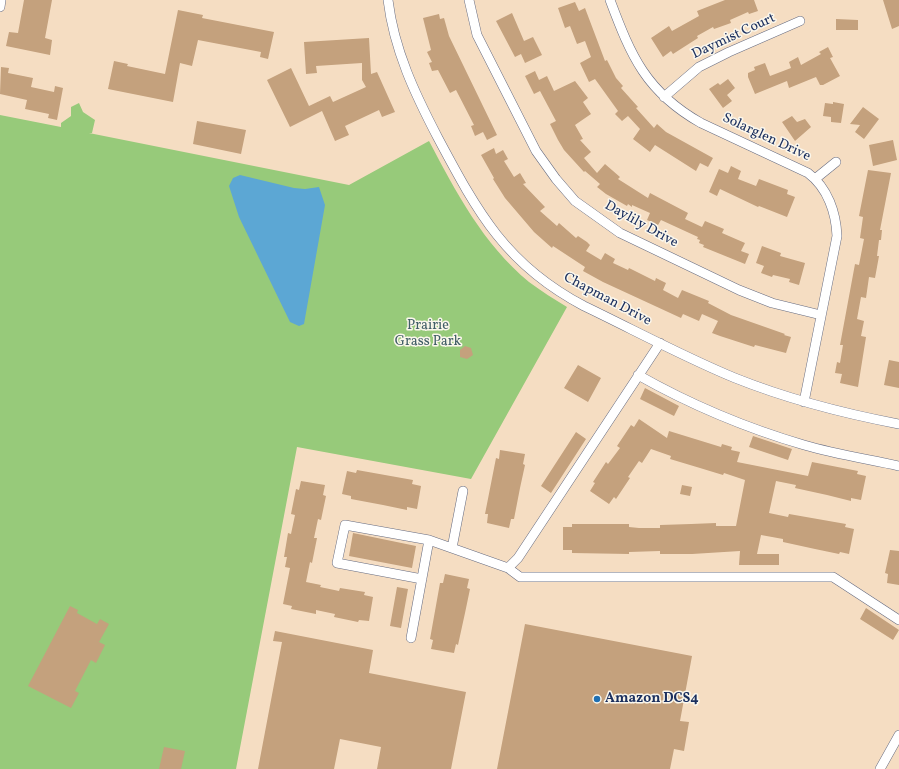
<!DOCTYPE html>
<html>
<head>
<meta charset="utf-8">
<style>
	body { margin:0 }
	canvas { display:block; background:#f5ddc2 }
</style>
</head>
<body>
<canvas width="899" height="769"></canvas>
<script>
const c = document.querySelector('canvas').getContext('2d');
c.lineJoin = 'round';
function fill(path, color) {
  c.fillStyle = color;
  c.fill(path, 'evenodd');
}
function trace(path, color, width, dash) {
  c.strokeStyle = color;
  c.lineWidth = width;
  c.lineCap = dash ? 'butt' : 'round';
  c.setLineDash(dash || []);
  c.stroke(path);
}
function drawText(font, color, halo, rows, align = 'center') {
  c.font = font + ' Vollkorn,serif';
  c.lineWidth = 3;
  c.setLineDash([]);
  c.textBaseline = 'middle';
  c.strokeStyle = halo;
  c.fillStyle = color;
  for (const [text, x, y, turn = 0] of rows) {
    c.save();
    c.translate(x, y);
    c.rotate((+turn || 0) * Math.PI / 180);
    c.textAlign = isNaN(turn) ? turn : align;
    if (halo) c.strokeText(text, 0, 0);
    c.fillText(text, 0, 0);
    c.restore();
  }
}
fill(new Path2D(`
	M79 103 83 112 95 120 92 133H89L349 185 429 141C456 192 483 244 529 282 541 291 554 299 567 307L471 479 297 447 236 769H0V115L61 127V123L71 116V107Z`), '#97ca7a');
fill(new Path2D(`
	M240 175 294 188 305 189 319 187 325 205 304 324 299 326 290 322 239 217 229 186 233 178Z`), '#5ca7d4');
fill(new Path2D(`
	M24 0H52L45 38 52 40 50 55 6 46 9 32 18 33Z
	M725 0H754L758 11 749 14 748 12 730 20 731 23 714 29 713 27 697 36 698 38 673 54 671 51 663 57 651 38 669 26 672 31 699 16 697 11Z
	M883 0H899V26L892 29Z
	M575 2 579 11 585 8 605 61 607 60 616 78 623 86 621 88 638 107 636 108 654 128 657 124 666 132 713 158 708 167 700 163 696 171 655 145 650 152 633 139 640 129 628 116 622 121 615 114 618 111 595 79 589 82 580 63 591 57 585 41 577 44 570 26 565 28 558 8Z
	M178 10 203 15 202 18 274 32 268 59 260 57 261 52 198 40 192 66 180 63 173 102 108 89 114 61 128 64 127 66 165 74Z
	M512 13 524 41 533 37 542 55 525 63 521 54 515 57 496 21Z
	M439 14 440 19 444 18 449 36 497 135 487 140 483 132 475 136 471 126 474 125 456 90 450 93 438 70 432 71 429 63 432 62 427 52 431 50 423 18Z
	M836 19 858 20V30H836Z
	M369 38 371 74 377 72 395 112 382 117 379 110 345 126 349 135 335 141 322 111 290 127 267 80 291 68 309 106 330 96 333 102 366 87 362 80V63L316 66 317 73 306 74 304 42Z
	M828 47 833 57 830 58 840 76 823 85H820L816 77 789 88 787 81 755 94 748 77V73L755 70 754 67 765 63 770 76 791 68 789 62 798 57 801 65 821 54 819 52Z
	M1 67 9 68 8 73 33 78 31 87 54 92 55 86 63 88 57 120 48 118 49 114 25 109 27 100 0 94Z
	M535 71 539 80 547 76 554 91 575 81 588 98 583 102 591 114 575 125 583 139 580 140 591 152 584 158 597 173 605 164 620 177 618 179 648 198 650 193 688 213 685 219 702 227 705 221 724 229 722 233 745 243 741 251 749 254 745 264 703 247 704 245 699 243 700 240 697 239 698 237 661 220 658 225 647 220 650 213 632 205V207L628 204 627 206 606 194 597 187 600 184 585 171 584 172 564 150 558 140 550 124 556 121 540 91 534 94 525 76Z
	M728 79 735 88 727 95 732 101 723 108 709 89 718 83 720 85Z
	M833 102 844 104 841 123 831 122V117L823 116 825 103 833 104Z
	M863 107 879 119 864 139 855 132 860 125 850 124Z
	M792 116 797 122 805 119 811 127 795 141 782 122Z
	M197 121 246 130 241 154 193 144Z
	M893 140 897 160 873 166 869 145Z
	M494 148 496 154 503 150 508 159 504 161 514 177 520 173 526 183 523 184 545 207 540 211 557 226 559 223 576 238 578 236 587 242 590 245 586 251 601 260 605 253 615 259 613 263 628 270 629 268 655 281 656 278 666 283 663 290 678 298 682 290 709 301 708 303 731 315 785 334 784 335 791 337 786 353 755 345 754 347 720 336 712 333 718 321 702 314 699 321 683 314 681 318 603 282 583 271 585 267 553 246 552 248 534 232 505 198 493 179 494 178 481 155Z
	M731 166 741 171 738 179 756 186 759 179 788 190 787 194 795 197 787 217 759 206 758 207 720 189 717 196 709 192 719 169 728 173Z
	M868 170 891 173 880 230H882L881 240H879L877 256H879L875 278 869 277 866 298 861 297 857 319 864 321 861 336 866 337 858 387 840 383 842 374 835 373 837 362 840 363 843 345H840L855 264 859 265 864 239 860 238 863 217 859 216Z
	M762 246 781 253 780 256 805 263 799 285 789 282 790 279 773 275 772 277 761 273 764 266 756 263Z
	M465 346 471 348 473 355 467 359 460 357V350Z
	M889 360 899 362V388L884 385Z
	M578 365 601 378 588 402 564 388Z
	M645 388 679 406 674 416 640 399Z
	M639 419 667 438 669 431 721 447 722 444 732 447 731 450 740 452 737 462 808 476 812 462 858 471 857 474 866 476 861 500 851 498V501L827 495 795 488 796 485 776 481 769 513 788 517 789 514 846 524 845 527 854 529 849 554 840 552 839 554 815 549 783 542V539L761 535 757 554H779V565H739L740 551 692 554H660V551L629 552V554L572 553V550H563V527H572V524H629V527L639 528H660V525L691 524 716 523V526H736L745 480 724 473 723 475 700 468 670 459 671 456 651 449 642 463 639 461 628 477 630 478 616 499 614 497 609 504 590 491 595 483 593 482 606 462 608 464 620 448 617 446 631 425 634 427Z
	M576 432 586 439 551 493 541 486Z
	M753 436 792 449 788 460 749 447Z
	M500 450 525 454 523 464 525 465 520 488 514 519H511L509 528 487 523 488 514H485L496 458 499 459Z
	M357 470 413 480 412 484 421 486 417 509 407 507V510L383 505 351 499V496L342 494 347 471 356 473Z
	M301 481 325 485 323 495 326 496 321 520 318 519 314 538H317L312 563 310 562 306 582 321 585 320 587 339 591 340 588 365 592 364 595 373 597 369 621 359 620 358 622 334 617 335 614 316 610V614L291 609 292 606 283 604 290 568 285 567 287 557H284L288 533 291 534 295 515 291 514 296 489 299 490Z
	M682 485 692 487 690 496 680 494Z
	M353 533 416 546 412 568 349 556Z
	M890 550 899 551V585L887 583 888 574 885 573Z
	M445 574 469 579 467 588 470 589 465 613 458 645 456 644 454 653 431 649 433 640 430 639 440 583H443Z
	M397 587 408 589 401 628 390 626Z
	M70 606 78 610 77 613 97 624 100 619 109 624 99 642 105 645 96 663 91 660 75 691 79 693 71 708 28 686Z
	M866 608 899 630 893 640 860 619Z
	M525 624 692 656 680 721 689 722 684 751 674 749 670 769H497Z
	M275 631 373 650 369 673 466 692 451 769H377L381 747 340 739 334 769H258L282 642 273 641Z
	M164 747 185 751 181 769H159Z`), '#c4a17d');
const minor = new Path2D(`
	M388 0C394 50 415 94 438 138 478 213 506 265 584 306 634 330 684 357 735 378 790 400 841 413 899 424
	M469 0 477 35 536 151 556 179 575 201 620 233 739 290 772 303 821 315
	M610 0C631 56 646 92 701 123L808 173C828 188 836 213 837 236L804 402
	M0 7 1 0
	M664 97 699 67 729 52 800 21
	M815 179 836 162
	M638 375C691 405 746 428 804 445 835 454 867 459 899 466
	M452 548 463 491
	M508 568 518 558 660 343
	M422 579 337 563 345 525 429 540 508 568 520 577H833L899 620
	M411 638 429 540
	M880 769 899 735`);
trace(minor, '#676c81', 10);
trace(minor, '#fff', 9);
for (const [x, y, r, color] of [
	[597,699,4,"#1f6fb2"]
]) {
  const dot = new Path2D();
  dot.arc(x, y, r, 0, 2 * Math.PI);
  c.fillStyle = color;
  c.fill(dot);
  trace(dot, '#fbf7ec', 1.5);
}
drawText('14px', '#1b2f5e', '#fbf7ec', [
	["Daymist Court",734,37,-25],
	["Solarglen Drive",766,138,25],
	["Daylily Drive",641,225,29],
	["Chapman Drive",607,300,28]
]);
drawText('14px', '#405e66', '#fbf7ec', [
	["Prairie",428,326],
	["Grass Park",428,342]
]);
drawText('bold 14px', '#1b2f5e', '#fbf7ec', [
	["Amazon DCS4",605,699]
], 'left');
</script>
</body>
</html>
